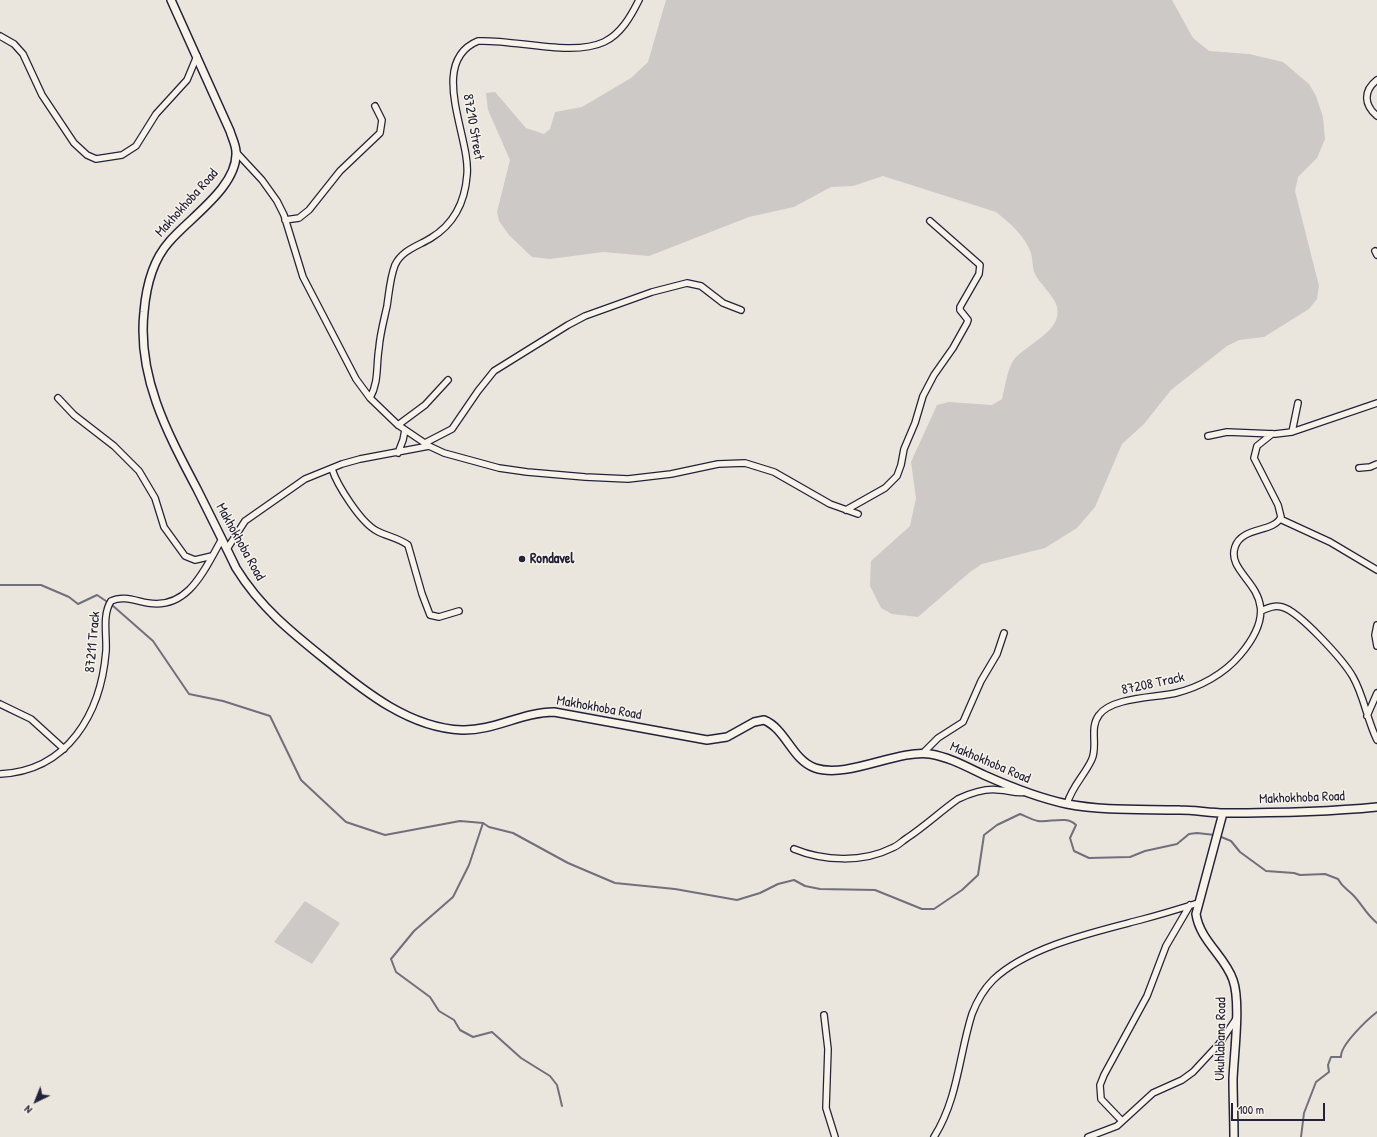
<!DOCTYPE html>
<html>
<head>
<meta charset="utf-8">
<style>
	body { margin:0 }
	#map { position:relative; width:1377px; height:1137px; overflow:hidden; background:#eae6de; font-family:"Patrick Hand",sans-serif }
	canvas { display:block }
	.north { position:absolute; left:16px; top:1081px; width:40px; height:40px; -webkit-text-stroke:3px #f7f3e8; paint-order:stroke; rotate:223deg; font-size:11px; font-weight:700; line-height:16px; text-align:center; color:#22223b }
	.north::after { content:''; display:block; margin:auto; width:14px; height:18px; background:#22223b; clip-path:polygon(50% 0,100% 100%,50% 72%,0 100%) }
	.scale { position:absolute; left:1231px; top:1103px; width:94px; height:18px; box-sizing:border-box; border:2px solid #22223b; border-top:0; padding-left:5px; font-size:12px; line-height:14px; white-space:nowrap; color:#22223b; -webkit-text-stroke:3px #f7f3e8; paint-order:stroke }
</style>
</head>
<body>
<div id="map">
<canvas width="1377" height="1137"></canvas>
<div class="north">N</div>
<div class="scale">100 m</div>
</div>
<script>
const c = document.querySelector('canvas').getContext('2d');
c.lineJoin = 'round';
function fill(path, color) {
  c.fillStyle = color;
  c.fill(path, 'evenodd');
}
function trace(path, color, width, dash) {
  c.strokeStyle = color;
  c.lineWidth = width;
  c.lineCap = dash ? 'butt' : 'round';
  c.setLineDash(dash || []);
  c.stroke(path);
}
function drawText(font, color, halo, rows, align = 'center') {
  c.font = font + ' "Patrick Hand",sans-serif';
  c.lineWidth = 3;
  c.setLineDash([]);
  c.textBaseline = 'middle';
  c.strokeStyle = halo;
  c.fillStyle = color;
  for (const [text, x, y, turn = 0] of rows) {
    c.save();
    c.translate(x, y);
    c.rotate((+turn || 0) * Math.PI / 180);
    c.textAlign = isNaN(turn) ? turn : align;
    if (halo) c.strokeText(text, 0, 0);
    c.fillText(text, 0, 0);
    c.restore();
  }
}
fill(new Path2D(`
	M666 0H1172L1193 38 1209 51 1249 54 1283 62 1309 84 1316 96 1323 117 1325 139 1317 158 1298 177 1295 191 1319 286 1317 299 1309 309 1264 337 1239 340 1227 346 1171 390 1144 424 1122 444 1095 507 1077 528 1045 548 982 564 970 572 918 617 892 614 881 608 870 586 871 561 910 526 916 498 911 462 937 405 949 402 992 405 1002 399C1005 387 1007 371 1013 361 1025 344 1063 332 1057 307 1055 297 1040 284 1035 274 1032 268 1033 260 1031 253 1025 236 1010 223 996 212L883 176 853 186 831 187 794 207 749 217 649 256 603 252 550 259 532 257 509 235 499 221 497 212 510 160 488 110 486 93 495 92 526 128 544 134 550 129 555 112 582 107 631 78 648 62Z
	M305 901 340 923 312 964 274 942Z`), '#cdc9c6');
trace(new Path2D(`
	M0 585H41L69 597 78 604 97 595 112 605 153 641 189 694 223 701 270 716 301 780 346 822 385 835 460 821 483 823 489 827 513 833 568 863 615 883 675 889 737 900 760 893 778 884 794 880 805 886 820 889 875 890 922 909H934L962 890 978 875 984 835 997 825 1020 814C1025 816 1032 820 1038 821 1049 823 1067 815 1076 825L1070 838 1074 851 1089 858 1130 857 1145 851 1177 844 1189 834 1197 833 1215 835
	M483 823 469 865 453 897 414 931 391 959 396 972 430 997 439 1011 454 1020 460 1030 473 1037 492 1032 521 1058 550 1076 557 1085 562 1106
	M1219 836 1231 841 1240 852 1266 871 1294 873 1300 875 1325 874 1338 879C1342 887 1346 888 1353 895 1362 904 1365 913 1377 923
	M1301 1137 1304 1113 1316 1082 1329 1072 1328 1065 1331 1057H1341C1340 1045 1368 1019 1377 1012`), '#716f7b', 2);
const minor = new Path2D(`
	M0 36 14 44 23 54 42 95 74 143 87 155 96 159 122 155 136 146 156 114 187 80 197 56
	M1377 80C1363 91 1364 105 1377 116
	M236 152 262 180 277 201 284 215 303 277 356 379 370 398 398 425 429 446 444 453 499 468 527 472 585 477 628 479 671 474 718 464 745 463 774 472 830 504 858 514
	M285 220 299 218 309 210 340 171 380 133 382 120 375 106
	M1375 251 1377 255
	M58 398 74 415 114 446 139 471 155 498 164 527 185 556 195 560 212 556
	M370 398C379 382 376 366 379 348 380 334 384 320 387 306 389 293 390 278 395 265 402 250 418 246 431 238 454 224 465 202 467 175 471 138 427 62 478 41 514 39 572 57 604 42 621 34 631 16 639 0
	M398 425 425 405 448 380
	M1292 432 1298 403
	M1208 436 1227 432 1275 434 1292 432 1377 403
	M425 443 452 429 478 391 494 371 568 325 585 316 652 292 687 283 701 286 723 303 741 310
	M398 453 403 440 405 430
	M1359 468 1370 467 1377 464
	M332 469C337 485 361 523 377 531 386 536 399 538 408 545L422 594 430 615 439 617 459 611
	M846 510 885 488 897 476 901 465 904 449 915 423 923 396 934 375 953 348 967 323 968 320 960 310V307L979 274 980 265 930 221
	M1280 519 1330 542 1377 570
	M227 549 245 521 305 479 342 464 360 459 429 446
	M1261 611C1268 608 1274 605 1282 607 1299 611 1344 661 1353 677 1364 696 1367 720 1377 740
	M1377 625 1375 635 1377 646
	M0 704 31 719 64 749
	M1367 716 1377 693
	M923 753 938 738 963 722 981 681 997 654 1004 633
	M0 774C68 771 101 713 106 651 107 635 102 615 111 601 123 595 136 601 148 603 189 610 205 568 222 539
	M1067 804C1072 786 1085 775 1092 759 1098 745 1089 728 1099 715 1112 697 1155 698 1176 693 1200 687 1224 674 1240 655 1294 591 1224 579 1235 547 1242 526 1274 533 1281 517L1278 505 1254 458 1257 446 1272 434
	M794 849C823 861 863 863 892 848 898 846 902 841 907 838 925 826 941 811 958 799 971 793 985 788 999 790 1008 790 1016 794 1025 792
	M824 1015 828 1049 826 1108 835 1137
	M1122 1121 1101 1099 1100 1085 1104 1075 1147 996 1166 946 1190 905
	M934 1137C958 1099 959 1055 972 1014 977 1001 983 990 993 980 1027 947 1094 932 1140 920 1159 915 1179 909 1198 903
	M1088 1137 1117 1126 1153 1093 1182 1080 1193 1072 1219 1044 1236 1019`);
const tertiary = new Path2D(`
	M171 0 230 131C232 138 236 145 236 152 238 187 189 218 169 242 153 260 146 288 144 312 137 377 168 434 197 489 210 515 223 541 236 568 260 607 291 632 326 660 365 692 410 728 462 730 494 731 522 712 554 712L707 740 727 737 754 722 764 720C786 729 792 760 815 768 848 779 898 749 930 754 949 757 967 767 984 775 1011 787 1038 798 1067 804 1104 811 1142 809 1180 810 1195 810 1210 813 1225 813 1275 813 1327 812 1377 807
	M1223 813 1196 914C1200 941 1225 956 1233 980 1241 1002 1234 1054 1233 1079 1233 1098 1234 1118 1234 1137`);
trace(minor, '#22223b', 8);
trace(tertiary, '#22223b', 10);
trace(minor, '#f7f3e8', 5.5);
trace(tertiary, '#f7f3e8', 7);
for (const [x, y, r, color] of [
	[522,559,4,"#22223b"]
]) {
  const dot = new Path2D();
  dot.arc(x, y, r, 0, 2 * Math.PI);
  c.fillStyle = color;
  c.fill(dot);
  trace(dot, '#f7f3e8', 1.5);
}
drawText('14px', '#22223b', '#f7f3e8', [
	["87210 Street",473,127,80],
	["Makhokhoba Road",187,203,-48],
	["Makhokhoba Road",240,542,61],
	["87211 Track",93,642,-85],
	["87208 Track",1153,684,-12],
	["Makhokhoba Road",599,708,10],
	["Makhokhoba Road",990,763,23],
	["Makhokhoba Road",1302,798,-2],
	["Ukuhlabana Road",1221,1039,-89]
]);
drawText('bold 14px', '#22223b', '#f7f3e8', [
	["Rondavel",530,559]
], 'left');
</script>
</body>
</html>
